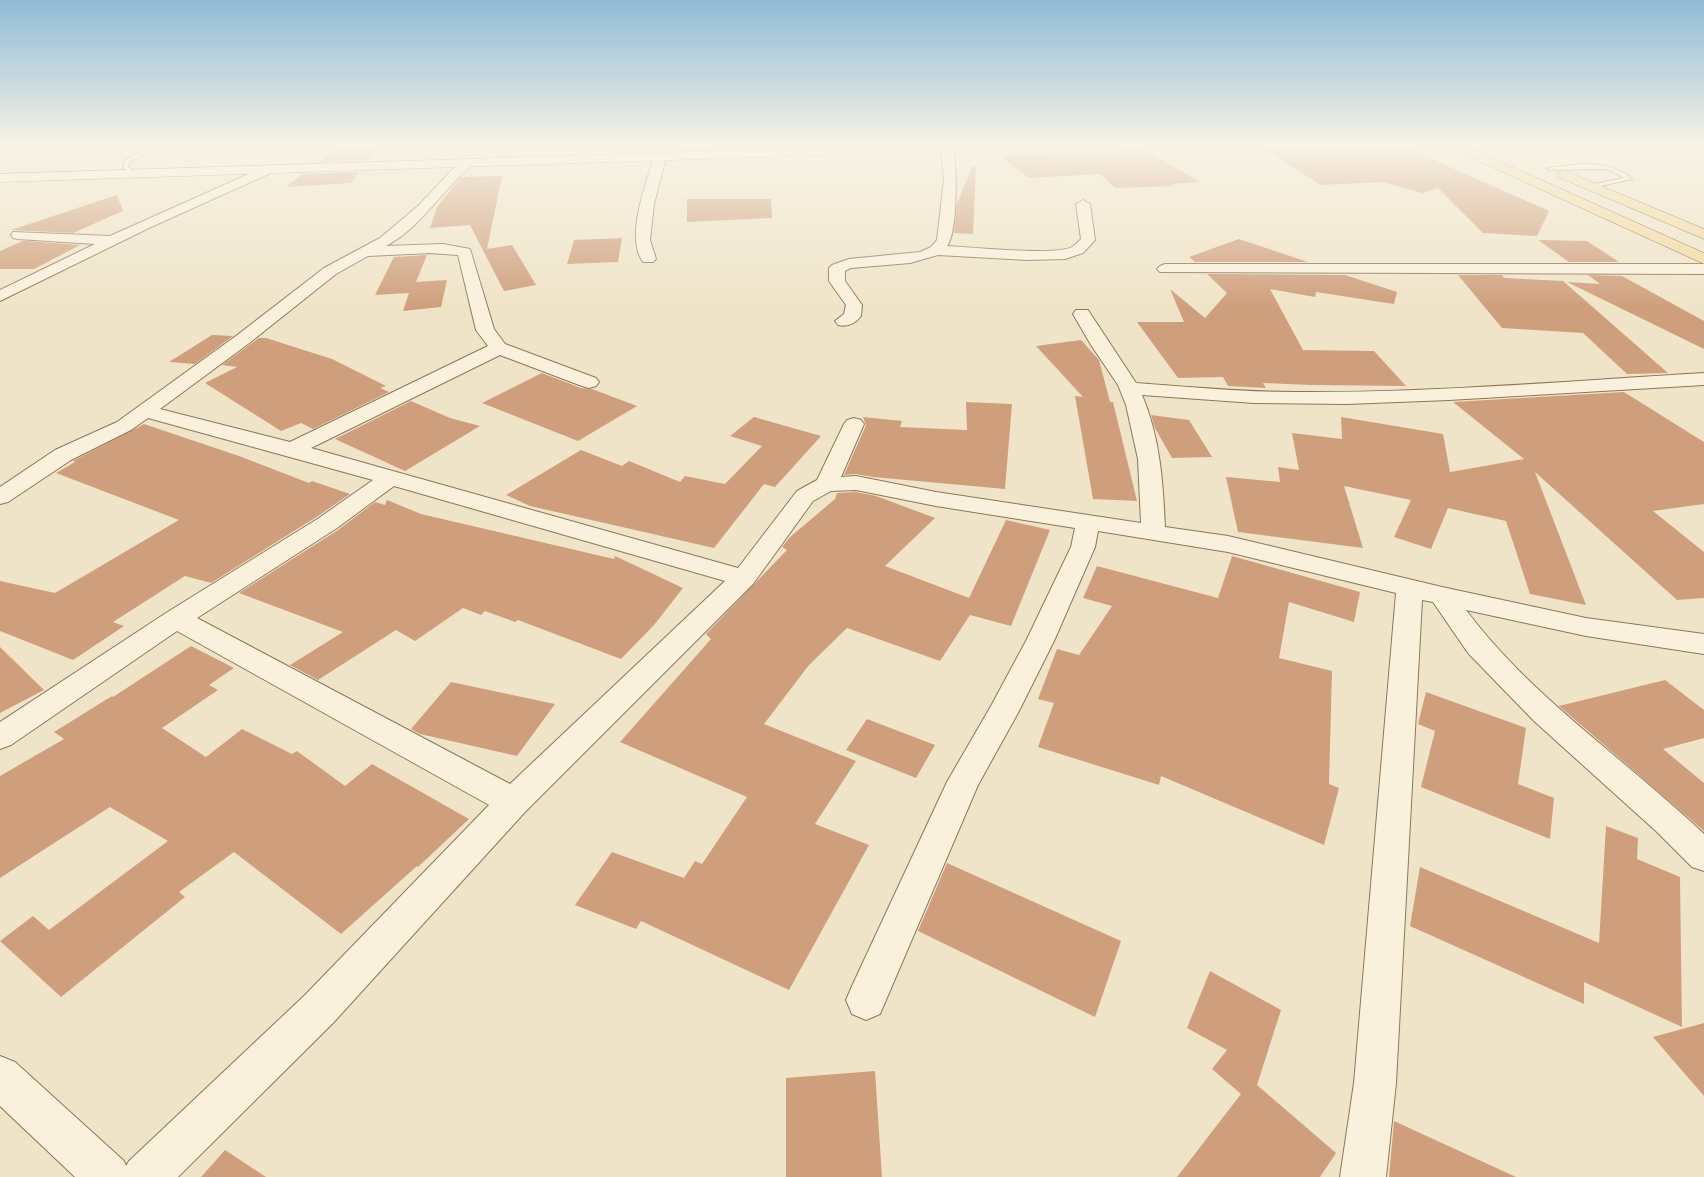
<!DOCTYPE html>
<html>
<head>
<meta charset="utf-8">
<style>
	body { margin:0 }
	canvas { display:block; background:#f0e4c8 }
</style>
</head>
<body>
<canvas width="1704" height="1177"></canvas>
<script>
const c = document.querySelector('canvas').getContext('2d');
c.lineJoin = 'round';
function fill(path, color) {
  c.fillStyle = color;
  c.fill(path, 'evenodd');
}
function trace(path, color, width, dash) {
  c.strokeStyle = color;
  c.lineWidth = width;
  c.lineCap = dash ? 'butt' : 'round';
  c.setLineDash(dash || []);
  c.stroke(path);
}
fill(new Path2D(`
	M1347 144H1398L1549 211 1537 236 1483 233 1438 188 1422 193 1383 182 1321 185 1260 147Z
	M375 149 367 160 319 162 335 150Z
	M1146 150 1200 182 1172 184 1173 186 1115 188 1100 174 1029 178 1000 156Z
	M972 166 976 167 973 234 954 233 957 204Z
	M359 172 351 183 286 187 303 174Z
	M502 176 487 249 512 245 536 285 504 291 470 225 430 228 437 207 461 177Z
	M117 195 123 211 73 233 11 230Z
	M687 199H771L772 218 687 222Z
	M622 238 618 262 567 264 574 240Z
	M1239 239 1308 262H1195L1189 257Z
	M1538 240 1587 241 1619 262H1569Z
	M23 241H27L80 245 34 269H0V251Z
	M427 255 416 282 447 280 441 307 403 311 409 293 375 295 394 257Z
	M1207 274 1345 275 1397 292 1394 304 1316 292 1315 297 1270 289 1303 350 1374 351 1406 386 1312 385 1263 383 1266 388 1228 386 1223 377 1178 378 1137 322H1184L1170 289 1205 318 1227 293Z
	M1458 275H1502L1504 278 1563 281 1668 373 1627 374 1583 333 1502 328Z
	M1588 275 1622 276 1704 321V349L1567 282 1600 284Z
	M212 335 233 336 195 364 169 362Z
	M259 338H266L332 359 386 386 380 388 389 392 313 429 301 423 281 431 205 383 237 367 222 365Z
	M1081 340 1099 360 1110 402H1113L1137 501 1093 499 1075 396 1083 397 1036 346Z
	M542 373 581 388 592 389 637 406 578 441 482 403Z
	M1624 392 1704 442V504L1653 511 1704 552V598L1677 600 1535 472 1586 605 1530 594 1506 521 1448 508 1431 549 1394 537 1411 500 1344 486 1363 548 1238 532 1226 477 1280 482 1278 467 1299 470 1292 433 1342 439 1341 417 1443 434 1450 472 1524 459 1453 402Z
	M411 401 450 418 480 426 405 471 335 439Z
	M966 402 1012 404 1005 489 873 477 856 474 844 475 866 425 863 417 902 421 900 427 967 430Z
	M1151 415 1189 420 1212 457 1172 458 1155 428Z
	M754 417 821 436 775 487 764 484 714 548 530 506 506 495 581 450 622 466 629 461 680 482 685 476 725 484 762 446 730 436Z
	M144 424 239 456 309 483 312 481 350 494 318 516 211 583 185 576 113 622 124 626 73 660 0 631V581L55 593 179 520 56 473 75 462 73 461Z
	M856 492 876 496 935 518 885 566 969 598 1006 520 1050 530 1011 626 970 615 940 661 847 628 809 665 764 724 856 761 815 824 869 845 789 990 641 921 636 929 575 905 612 852 684 878 695 861 702 864 747 797 620 742 711 639 706 634 787 550 782 547 789 538 835 499 837 493Z
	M387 500 421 514 614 559 615 556 683 588 654 625 621 659 518 620 515 622 485 611 481 615 463 608 415 641 396 630 318 680 290 665 343 632 239 593 338 530 375 502 385 505Z
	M1232 556 1360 592 1354 622 1289 602 1279 658 1332 671 1329 784 1339 788 1324 845 1161 776 1159 785 1038 747 1054 703 1038 699 1057 649 1079 655 1112 606 1083 598 1097 566 1218 598Z
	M191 646 234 668 209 685 218 690 162 728 206 757 242 729 292 754 297 751 345 786 372 764 469 819 418 867 417 866 341 934 234 852 179 892 185 897 61 997 0 941 33 916 49 930 168 841 110 807 0 878V776L64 739 54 732 112 696 113 697Z
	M0 647 44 690 0 713Z
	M1665 680 1704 710V738L1663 749 1704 783V831L1559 706Z
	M451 682 555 704 517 756 420 734 411 729Z
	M1426 692 1526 728 1518 784 1554 798 1550 839 1421 787 1435 731 1418 724Z
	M867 719 935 745 916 778 846 750Z
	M1606 826 1638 838 1637 859 1680 877 1682 1027 1584 982V1004L1410 926 1420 867 1599 943Z
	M947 863 1121 941 1095 1017 918 931Z
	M1210 971 1281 1010 1257 1085 1336 1153 1320 1177H1177L1241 1094 1212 1069 1227 1050 1187 1028Z
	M1704 1023V1096L1653 1037Z
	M875 1071 882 1177H786V1078Z
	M1394 1121 1516 1177H1389Z
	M225 1150 266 1177H201Z`), '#cf9f7d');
const service = new Path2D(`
	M156 144H162L130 162 128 167 136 173V175H132L123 168 125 160Z
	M1581 164C1599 164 1618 166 1632 179L1592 188 1590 185 1624 178 1610 170 1602 169 1550 170 1547 168Z`);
const minor = new Path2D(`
	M947 144 953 147C957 165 958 233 947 246 970 247 1056 256 1072 247 1075 245 1078 242 1081 239L1076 204 1083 200 1090 204 1095 240 1083 253 1065 259 1027 260 938 255 910 263 851 268 845 271V281L862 305 861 316C855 324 847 327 838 325L835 321 844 314 846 305 829 281V268L832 265 849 259 920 252 931 247 937 240 944 180 941 147Z
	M1687 144H1704V150L1689 146Z
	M660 153 666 157 654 204 650 240 656 259 653 262H643C625 237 646 184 654 157Z
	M468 159 474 163C470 168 464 172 460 176 436 200 416 230 386 246L443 244 470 249 494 329 505 344 596 378 599 382 596 386 589 388 582 386 500 355 311 448 738 568 797 491 817 480 844 424 847 420 854 418 861 420 864 424 841 477 856 476 936 492 1141 523 1138 459 1126 405 1118 385 1091 345 1073 314 1076 310H1088L1136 383C1189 387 1242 392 1295 392 1431 393 1568 381 1704 373V385L1449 400 1347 404 1254 403 1142 395C1160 437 1163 482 1165 527L1228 536 1442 587 1586 618 1704 634V654L1586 636 1466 610C1531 697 1625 759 1704 834V871L1692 867 1657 832 1534 721 1468 653 1433 602 1422 600 1396 1083 1386 1177H1340L1354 1083 1396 593 1228 552 1098 531 1095 547 1054 641 1019 711 978 785 880 1014 866 1020 852 1014 846 1000 852 986 947 782 991 706 1026 641 1071 547 1075 528 936 506 856 490 831 491 813 501 753 584 525 812 333 1023 178 1177H75L0 1106V1056L15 1062 124 1161 126 1166 129 1161 305 995 489 805 177 631 11 745 0 749V722L166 613 319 518 373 480 148 418 131 430 71 460 8 502 0 504V487L55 450 117 422 236 336 324 268 380 238 418 206 452 170ZM430 253 458 255 476 330 488 346 290 442 160 409 248 344 336 274 368 256ZM394 486 725 581 510 784 197 618 337 528Z
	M269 165 273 166 275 169 273 172 151 227 0 301V290L95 244 18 239 13 238 11 235 13 232 110 236Z
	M1165 264H1704V274L1160 272 1157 269 1160 266Z`);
const secondary = new Path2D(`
	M941 144H1045L1039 148 0 182V174Z`);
const primary = new Path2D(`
	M1446 144H1461L1704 253V264L1448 147Z
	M1563 170 1704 229V239L1558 177 1557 174Z`);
trace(service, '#8d765c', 2);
trace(minor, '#8d765c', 2);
trace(secondary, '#6f573f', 1);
trace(primary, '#5b4430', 1);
fill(service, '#faf1dc');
fill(minor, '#faf1dc');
fill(secondary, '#faf1dc');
fill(primary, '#f3d9a0');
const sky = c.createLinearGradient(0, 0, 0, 308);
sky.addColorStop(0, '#8fbad6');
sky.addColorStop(0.47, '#f8f3e6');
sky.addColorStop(1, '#f8f3e600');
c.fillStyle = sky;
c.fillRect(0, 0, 1704, 308);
</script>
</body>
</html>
